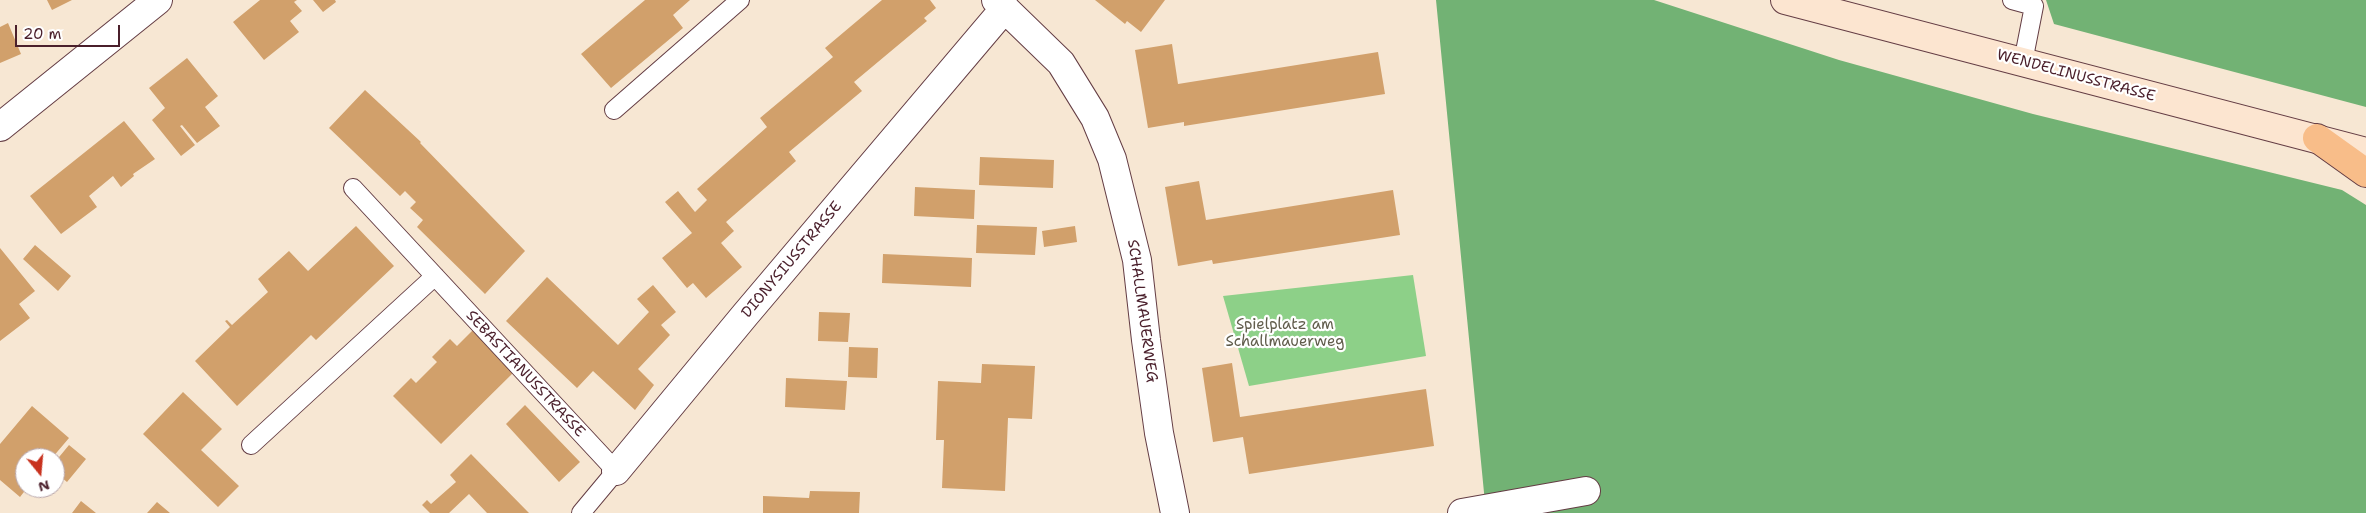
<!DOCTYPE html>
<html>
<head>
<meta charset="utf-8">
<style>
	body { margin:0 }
	#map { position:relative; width:2366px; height:513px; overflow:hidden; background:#f7e7d3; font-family:"Shantell Sans",sans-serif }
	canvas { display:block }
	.north { position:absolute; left:15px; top:448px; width:50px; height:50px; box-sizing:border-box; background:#fff; border:1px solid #b7a5aa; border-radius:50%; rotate:163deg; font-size:14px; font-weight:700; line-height:20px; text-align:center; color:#4a1f2b }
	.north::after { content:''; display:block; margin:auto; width:18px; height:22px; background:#c8321e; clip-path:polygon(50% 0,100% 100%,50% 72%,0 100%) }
	.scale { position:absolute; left:15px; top:25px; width:105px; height:22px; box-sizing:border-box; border:2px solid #4a1f2b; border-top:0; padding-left:6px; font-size:15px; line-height:18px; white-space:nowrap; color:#4a1f2b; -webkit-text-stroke:4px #fff; paint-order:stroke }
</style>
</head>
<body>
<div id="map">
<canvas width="2366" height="513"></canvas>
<div class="north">N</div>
<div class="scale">20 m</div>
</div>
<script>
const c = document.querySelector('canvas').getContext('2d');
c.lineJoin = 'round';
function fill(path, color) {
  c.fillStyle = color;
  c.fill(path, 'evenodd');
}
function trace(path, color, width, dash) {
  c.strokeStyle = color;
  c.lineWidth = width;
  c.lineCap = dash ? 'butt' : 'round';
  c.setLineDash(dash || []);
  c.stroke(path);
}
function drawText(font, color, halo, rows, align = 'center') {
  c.font = font + ' "Shantell Sans",sans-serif';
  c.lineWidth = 4.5;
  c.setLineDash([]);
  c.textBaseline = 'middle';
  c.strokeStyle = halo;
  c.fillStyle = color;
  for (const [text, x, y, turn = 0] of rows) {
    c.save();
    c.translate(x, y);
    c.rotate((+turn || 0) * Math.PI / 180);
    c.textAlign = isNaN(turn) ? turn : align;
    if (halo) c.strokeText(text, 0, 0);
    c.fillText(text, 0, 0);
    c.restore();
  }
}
fill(new Path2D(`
	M1413 275 1426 356 1249 386 1223 296Z`), '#8dd088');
fill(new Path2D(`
	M1436 0H1654L1839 60 2033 114 2342 190 2366 205V513H1486Z
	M2046 0H2366V107L2054 24Z`), '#72b274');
fill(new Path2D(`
	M47 0H72L52 10Z
	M260 0H297L294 2 302 11 290 21 299 32 264 60 233 22Z
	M313 0H335L336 2 323 12Z
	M645 0H690L673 15 683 28 611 88 581 54Z
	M882 0H930L936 8 924 18 927 21 854 82 862 91 789 152 796 161 726 222 734 231 721 243 742 267 706 298 693 283 687 288 662 258 692 233 665 202 678 191 695 212 707 200 697 189 767 127 760 118 833 57 825 48Z
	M1095 0H1165L1141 32 1127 21 1125 24Z
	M8 23 21 54 0 63V27Z
	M1172 44 1178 84 1378 52 1385 94 1184 126V122L1148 128 1135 50Z
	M187 58 218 96 205 107 220 126 197 143 182 125 180 126 195 145 181 156 152 120 165 108 149 88Z
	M365 90 421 142 420 143 525 251 485 294 417 227 423 220 410 208 416 202 405 191 400 196 329 128Z
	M124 121 155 159 133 174 134 176 121 187 113 176 89 196 97 207 61 234 30 196Z
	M980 157 1054 160 1053 188 979 185Z
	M1199 181 1206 220 1393 190 1400 235 1213 264 1212 260 1178 266 1165 187Z
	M915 187 975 190 974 219 914 216Z
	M977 225 1037 227 1035 255 976 253Z
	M356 226 394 266 316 340 311 335 237 406 195 361 230 327 225 321 227 320 232 325 268 292 258 279 289 251 308 271Z
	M1075 226 1077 242 1044 247 1042 231Z
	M35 245 71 276 58 291 23 259Z
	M0 248 35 291 19 304 30 318 0 341Z
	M883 254 972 258 971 287 882 283Z
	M547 277 618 345 649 312 637 299 653 285 676 312 661 325 670 335 638 369 654 385 635 410 593 371 577 388 506 321Z
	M819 312 850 313 848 342 818 341Z
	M473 330 513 373 441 444 393 396 411 378 416 383 437 362 432 357 450 339 457 346Z
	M849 347 878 348 877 378 848 377Z
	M1232 363 1240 417 1426 389 1434 446 1249 474 1243 437 1213 442 1202 368Z
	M982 364 1035 366 1032 419 1008 418 1005 491 942 488 944 440H936L938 381 981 383Z
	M786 378 847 381 845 410 785 407Z
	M183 392 222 429 201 450 239 486 218 507 143 434Z
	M525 405 580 462 559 482 506 424Z
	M32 406 69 438 52 458H25V488H27L20 497 0 480V444Z
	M69 445 86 459 67 482 55 472V462Z
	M471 454 527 511 529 513H487L469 494 449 513H430L422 505 427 500 431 504 456 482 450 475Z
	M810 491 860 492 859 513H763V496L809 498Z
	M81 501 96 513H72Z
	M157 502 170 513H147Z`), '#d1a06b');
const lane = new Path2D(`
	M2012 0 2034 6 2023 62
	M614 110 740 0
	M353 188 616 471 581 513
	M251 445 435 276`);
const street = new Path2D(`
	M996 0 1061 63 1095 118 1112 159 1137 260 1146 340 1159 433 1175 513
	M0 127 158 0
	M616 471 745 315 1005 8
	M1462 513 1586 491`);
const secondary = new Path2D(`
	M1785 0 2366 152`);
const highway = new Path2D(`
	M2317 138 2366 173`);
trace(lane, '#643d44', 20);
trace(street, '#643d44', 30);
trace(secondary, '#643d44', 30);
trace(highway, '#643d44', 30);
trace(lane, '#fff', 18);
trace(street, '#fff', 28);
trace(secondary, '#fce5d0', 28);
trace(highway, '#f8bd89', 28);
drawText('15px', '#4a1f2b', '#fff', [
	["WENDELINUSSTRASSE",2076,76,15],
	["DIONYSIUSSTRASSE",792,260,-50],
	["SCHALLMAUERWEG",1142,311,82],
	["SEBASTIANUSSTRASSE",525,374,47]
]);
drawText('15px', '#615d4c', '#fff', [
	["Spielplatz am",1285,325],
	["Schallmauerweg",1285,342]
]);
</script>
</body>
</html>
